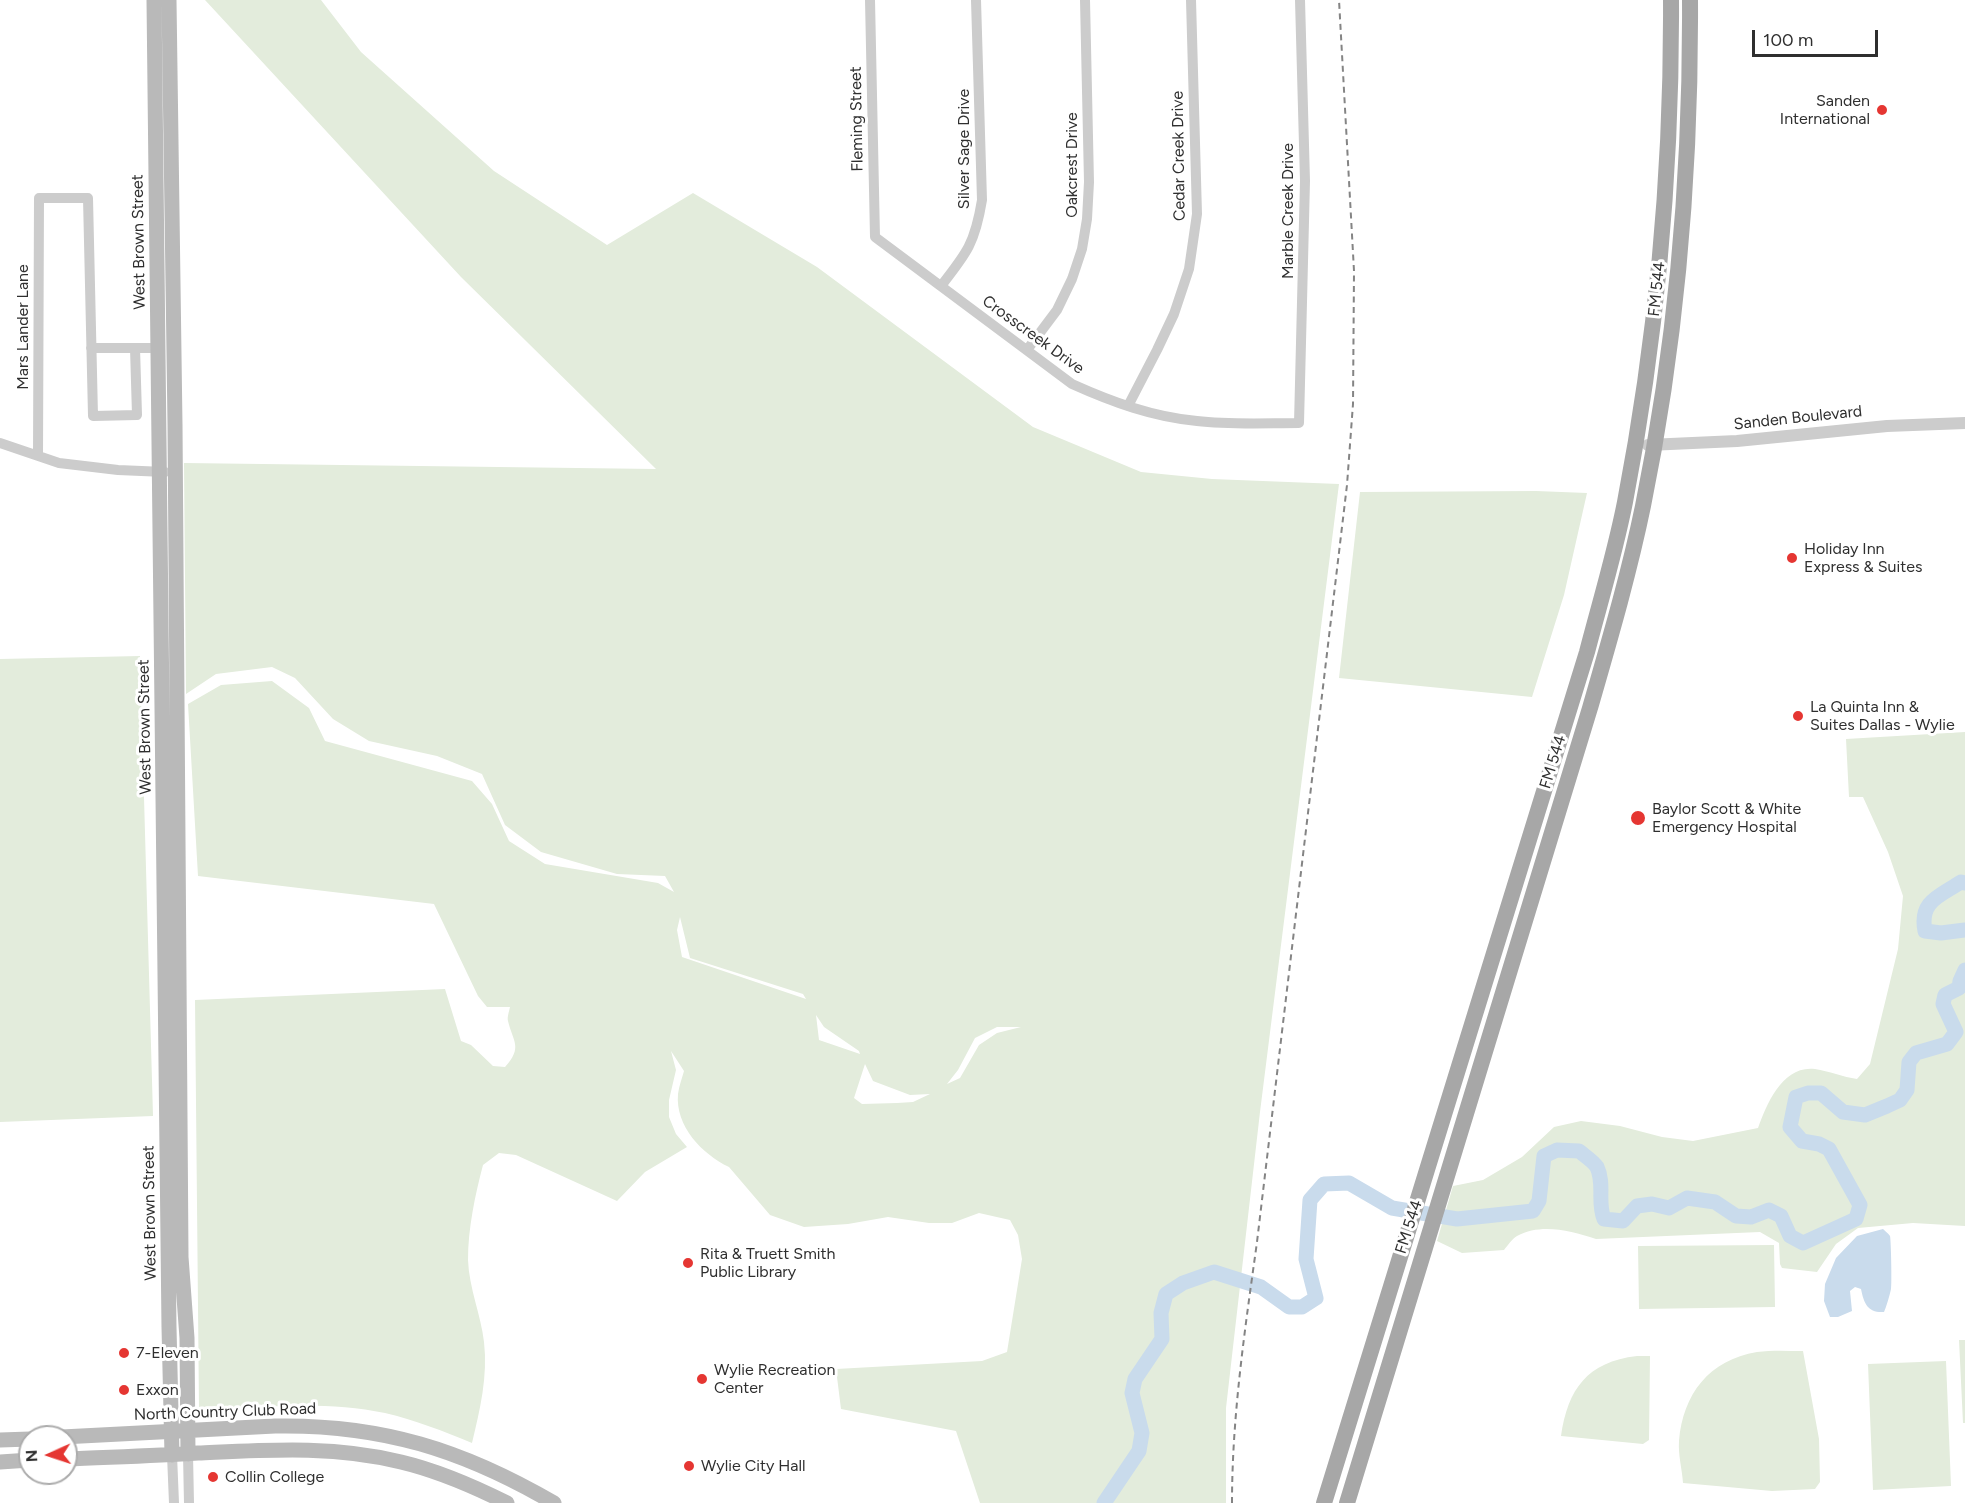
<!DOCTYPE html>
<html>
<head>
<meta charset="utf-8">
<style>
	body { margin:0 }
	#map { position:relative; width:1965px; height:1503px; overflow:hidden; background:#fff; font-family:Figtree,sans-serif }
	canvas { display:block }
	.north { position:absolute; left:18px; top:1425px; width:60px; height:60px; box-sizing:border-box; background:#fff; border:2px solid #acacac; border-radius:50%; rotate:267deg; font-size:16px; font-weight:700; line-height:24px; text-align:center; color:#2f2f2f }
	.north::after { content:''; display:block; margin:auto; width:21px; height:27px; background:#e53632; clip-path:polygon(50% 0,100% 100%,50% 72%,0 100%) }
	.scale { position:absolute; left:1752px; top:30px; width:126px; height:27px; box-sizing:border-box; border:3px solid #2f2f2f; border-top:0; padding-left:8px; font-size:18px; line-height:21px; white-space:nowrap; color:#2f2f2f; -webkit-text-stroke:4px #fff; paint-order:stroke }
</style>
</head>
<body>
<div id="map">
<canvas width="1965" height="1503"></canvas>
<div class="north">N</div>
<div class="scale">100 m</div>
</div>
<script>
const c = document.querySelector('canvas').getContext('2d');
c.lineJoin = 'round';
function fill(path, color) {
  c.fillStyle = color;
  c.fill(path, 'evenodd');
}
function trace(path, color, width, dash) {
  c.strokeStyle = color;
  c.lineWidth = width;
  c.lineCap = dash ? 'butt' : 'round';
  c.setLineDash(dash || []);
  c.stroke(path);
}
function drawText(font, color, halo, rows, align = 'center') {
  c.font = font + ' Figtree,sans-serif';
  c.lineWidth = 6;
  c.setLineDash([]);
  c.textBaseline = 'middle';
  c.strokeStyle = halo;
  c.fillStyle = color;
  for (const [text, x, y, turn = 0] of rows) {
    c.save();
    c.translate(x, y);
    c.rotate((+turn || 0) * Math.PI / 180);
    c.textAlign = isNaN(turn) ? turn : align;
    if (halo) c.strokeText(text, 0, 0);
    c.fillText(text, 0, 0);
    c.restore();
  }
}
fill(new Path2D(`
	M205 0H321L361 52 494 171 607 245 693 193 817 267 1033 427 1141 472 1212 479 1339 484 1260 1112 1226 1408V1503H980L956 1431 841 1409 836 1369 982 1361 1007 1352 1022 1259 1018 1235 1010 1220 979 1213 952 1223H929L888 1217 848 1224 804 1227 770 1215 729 1167C702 1154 675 1126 678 1094 679 1086 682 1078 684 1071L671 1051 676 1070 669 1100V1117L676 1134 687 1147 645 1172 617 1201 516 1155 499 1153 483 1165C475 1195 468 1229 468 1260 469 1288 481 1315 484 1342 488 1376 480 1410 472 1443 443 1431 415 1420 385 1413 325 1400 260 1408 199 1409L195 1000 445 989 461 1041 471 1045 493 1066 505 1067C523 1047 513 1042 508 1021 507 1017 509 1012 510 1007H487L478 996 434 904 198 876 188 704 221 685 272 681 309 708 325 741 472 781 492 804 509 841 545 864 658 883 674 892 665 876 617 874 541 852 505 825 482 774 437 756 369 741 333 719 295 678 272 667 216 674 186 694 184 463 656 469 461 277ZM680 917 690 958 803 994 806 999 682 957 677 930ZM816 1015 824 1027 859 1051 860 1054 819 1040ZM997 1027H1021L997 1033 979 1045 960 1078 947 1084 958 1070 975 1038ZM865 1064 873 1081 910 1095 930 1094 913 1102 897 1103 862 1104 854 1098Z
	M1536 491 1587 493 1564 595 1532 697 1339 678 1360 492Z
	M140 656 153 1116 0 1122V659Z
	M1965 732V1226L1913 1223 1858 1228 1836 1244 1817 1272 1782 1268 1780 1264 1779 1243 1760 1232 1596 1239C1570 1231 1542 1223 1517 1236 1512 1239 1508 1245 1504 1250L1462 1253 1437 1241 1453 1186 1483 1180 1522 1157 1554 1127 1581 1121 1620 1126 1662 1137 1693 1141 1758 1128C1767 1103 1783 1065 1815 1069 1829 1071 1843 1077 1857 1079L1870 1064 1898 949 1903 896 1888 852 1863 797H1849L1846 739Z
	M1774 1245 1775 1307 1639 1309 1638 1246Z
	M1959 1340H1965V1423H1963Z
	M1803 1351 1819 1439 1820 1482 1815 1489 1772 1491 1683 1483C1682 1469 1678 1455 1679 1441 1683 1394 1709 1360 1757 1352 1772 1350 1788 1351 1803 1351Z
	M1637 1356H1650L1649 1440 1643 1444 1561 1436C1568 1389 1587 1362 1637 1356Z
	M1946 1361 1951 1486 1873 1490 1868 1364Z`), '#e3ecdc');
fill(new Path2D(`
	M1883 1229C1884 1230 1889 1234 1890 1236 1891 1239 1892 1285 1891 1289 1890 1294 1886 1308 1884 1312 1868 1313 1864 1304 1861 1289L1855 1287 1850 1291 1852 1311 1838 1317H1830L1824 1301 1825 1284 1836 1258 1857 1236Z`), '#c9dbec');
trace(new Path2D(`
	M1965 883 1961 882C1940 896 1919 901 1925 931L1941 933 1965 930
	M1104 1503 1139 1451 1142 1433 1132 1393 1135 1379 1162 1339 1161 1313 1166 1294 1183 1283 1214 1272 1261 1287 1289 1307H1302L1316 1298 1306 1259 1310 1200 1324 1184 1349 1183 1392 1208 1457 1219 1533 1211 1539 1201 1544 1156 1557 1150 1579 1151C1585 1156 1593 1161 1597 1167 1605 1184 1597 1202 1604 1219L1623 1221 1637 1206 1652 1204 1669 1208 1687 1198 1715 1202 1736 1216 1751 1217 1769 1210 1781 1216 1790 1236 1803 1243 1856 1219 1860 1205 1829 1149 1819 1144 1802 1141 1790 1127 1796 1097 1808 1093H1821L1843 1112 1865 1115 1887 1106 1900 1100 1907 1090 1909 1062 1916 1053 1947 1044 1956 1032 1943 1004 1945 995 1959 988 1960 981 1965 970`), '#c9dbec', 15);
trace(new Path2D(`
	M870 0 875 237 1072 384C1112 402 1153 417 1197 421 1230 425 1266 423 1299 423L1305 181 1300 0
	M941 286C967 253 975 243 982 200L976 0
	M135 348H159
	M1027 350 1057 310 1072 279 1082 249 1087 219 1089 182 1085 0
	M1128 406 1157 350 1174 314 1189 269 1197 214 1191 0
	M0 443 59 463 118 470 165 472
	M38 456 39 198H88L93 416 137 415 135 348H91
	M188 1454 189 1503
	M172 1455 174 1503`), '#ccc', 10);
trace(new Path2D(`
	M1648 445 1737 441 1887 426 1965 423`), '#ccc', 12);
trace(new Path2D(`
	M154 0 169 1327 172 1455
	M169 0 175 424 181 1257 187 1338 188 1454
	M62 1437 275 1426C381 1424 463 1450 554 1503
	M0 1440 30 1439
	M66 1459C110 1457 154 1456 198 1453 266 1450 334 1445 401 1462 439 1471 473 1486 507 1503
	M0 1462 30 1460`), '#b9b9b9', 15);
trace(new Path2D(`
	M1324 1503 1587 652C1600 602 1615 553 1625 502 1657 336 1672 169 1671 0
	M1347 1503 1590 708C1609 642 1629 574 1643 506 1677 340 1691 169 1690 0`), '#a7a7a7', 16);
trace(new Path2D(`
	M1232 1503C1232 1415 1245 1329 1257 1242L1347 485 1353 404 1354 271 1339 0`), '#848484', 2, [6, 4.5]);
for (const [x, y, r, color] of [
	[1882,110,6,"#e53632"],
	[1792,558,6,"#e53632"],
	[1798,716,6,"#e53632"],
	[1638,818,8,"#e53632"],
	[688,1263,6,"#e53632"],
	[124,1353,6,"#e53632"],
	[702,1379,6,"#e53632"],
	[124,1390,6,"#e53632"],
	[689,1466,6,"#e53632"],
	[213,1477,6,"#e53632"]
]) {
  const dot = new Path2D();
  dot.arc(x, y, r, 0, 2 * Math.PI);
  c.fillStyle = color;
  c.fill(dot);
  trace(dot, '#fff', 2);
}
drawText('16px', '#2f2f2f', '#fff', [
	["Sanden",1870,101,"right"],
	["International",1870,119,"right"],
	["Holiday Inn",1804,549],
	["Express & Suites",1804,567],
	["La Quinta Inn &",1810,707],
	["Suites Dallas - Wylie",1810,725],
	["Baylor Scott & White",1652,809],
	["Emergency Hospital",1652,827],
	["Rita & Truett Smith",700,1254],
	["Public Library",700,1272],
	["7-Eleven",136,1353],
	["Wylie Recreation",714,1370],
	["Center",714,1388],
	["Exxon",136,1390],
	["Wylie City Hall",701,1466],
	["Collin College",225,1477]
], 'left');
drawText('16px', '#2f2f2f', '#fff', [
	["Fleming Street",857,119,-91],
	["Silver Sage Drive",964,149,-90],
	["Cedar Creek Drive",1179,156,-91],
	["Oakcrest Drive",1072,165,-90],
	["Marble Creek Drive",1288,211,-90],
	["West Brown Street",139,242,-91],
	["FM 544",1657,289,-84],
	["Mars Lander Lane",23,327,-90],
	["Crosscreek Drive",1033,335,36],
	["Sanden Boulevard",1798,418,-6],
	["West Brown Street",145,727,-91],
	["FM 544",1553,762,-73],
	["West Brown Street",150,1213,-91],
	["FM 544",1409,1227,-72],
	["North Country Club Road",225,1412,-2]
]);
</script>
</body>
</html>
